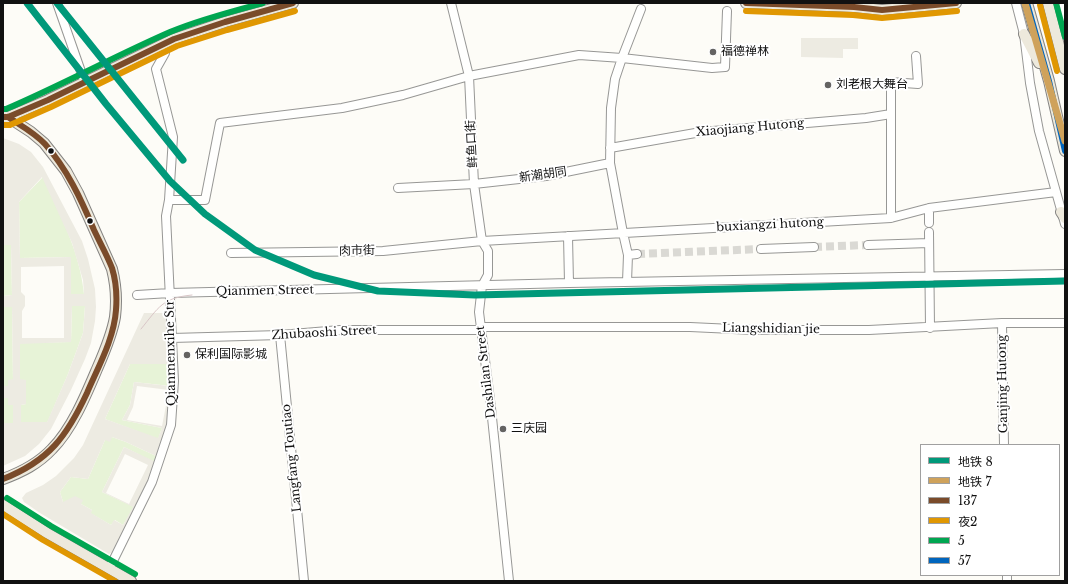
<!DOCTYPE html>
<html>
<head>
<meta charset="utf-8">
<style>
	body { margin:0 }
	#map { position:relative; width:1068px; height:584px; overflow:hidden; background:#fdfcf7; font-family:"Libre Baskerville","Noto Sans SC",serif }
	canvas { display:block }
	.frame { position:absolute; inset:0; border:4px solid #111; pointer-events:none }
	.legend { position:absolute; left:920px; top:444px; width:140px; height:132px; box-sizing:border-box; background:#fff; border:1px solid #a0a0a0; margin:0; padding:5px 7px; list-style:none; font-size:12px; color:#111 }
	.legend li { display:flex; align-items:center; gap:8px; height:20px }
	.legend b { width:20px; border:1px solid #a0a0a0 }
</style>
</head>
<body>
<div id="map">
<canvas width="1068" height="584"></canvas>
<div class="frame"></div>
<ul class="legend">
<li><b style="height:5px;background:#00997a"></b>地铁 8</li>
<li><b style="height:5px;background:#cfa25b"></b>地铁 7</li>
<li><b style="height:5px;background:#7a4b2a"></b>137</li>
<li><b style="height:5px;background:#e09702"></b>夜2</li>
<li><b style="height:5px;background:#00a651"></b>5</li>
<li><b style="height:5px;background:#0065bd"></b>57</li>
</ul>
</div>
<script>
const c = document.querySelector('canvas').getContext('2d');
c.lineJoin = 'round';
function fill(path, color) {
  c.fillStyle = color;
  c.fill(path, 'evenodd');
}
function trace(path, color, width, dash) {
  c.strokeStyle = color;
  c.lineWidth = width;
  c.lineCap = dash ? 'butt' : 'round';
  c.setLineDash(dash || []);
  c.stroke(path);
}
function drawText(font, color, halo, rows, align = 'center') {
  c.font = font + ' "Libre Baskerville","Noto Sans SC",serif';
  c.lineWidth = 4;
  c.setLineDash([]);
  c.textBaseline = 'middle';
  c.strokeStyle = halo;
  c.fillStyle = color;
  for (const [text, x, y, turn = 0] of rows) {
    c.save();
    c.translate(x, y);
    c.rotate((+turn || 0) * Math.PI / 180);
    c.textAlign = isNaN(turn) ? turn : align;
    if (halo) c.strokeText(text, 0, 0);
    c.fillText(text, 0, 0);
    c.restore();
  }
}
fill(new Path2D(`
	M43 177C60 214 80 252 84 294H71V257L20 258 19 202Z
	M11 244 12 295 3 296V245Z
	M72 306H85L83 333 68 374 47 423H21V405L26 404V380H20V343L71 342Z
	M3 307H12L13 380H8V386H3Z
	M130 364H169L170 386 134 382 130 405 122 420 162 428 158 439 105 419Z
	M3 398H8L13 405V423H3Z
	M112 437 126 442 156 456 154 462 124 447 102 492 134 507 123 525 115 520 111 525 90 513 92 510 81 504 63 502 60 492 71 477 88 479 105 440Z`), '#e7f3d7');
fill(new Path2D(`
	M801 38H858V49H843V58L801 57Z
	M3 138 19 144 31 152 43 167 82 241 88 259 95 289 96 307 95 321 91 343 85 359 71 390 51 429 39 444 25 456 3 466V423H13V405H8V398H3V386H8V380L13 379 12 307H3V296L12 295 11 245H3ZM42 177 72 243 83 280 84 294H71V257L20 258 19 202ZM64 266V338H22V311L25 306V296L21 292V267ZM72 306H85L83 333 68 374 47 422H21V405L26 404V380L20 379V344L71 342Z
	M144 313H168L171 380 169 423 149 481 113 552 109 554 40 513 24 502 22 498 26 493 43 485 56 476 74 458 83 445ZM130 364H169V386L134 382 130 405 122 420 162 428 158 438 105 419ZM137 386 169 390 162 426 127 420 133 407ZM112 437 126 442 156 456 154 461 124 447 102 492 133 507 123 525 114 520 111 525 91 513 92 510 81 504 83 500 75 496 63 502 60 492 71 477 88 479 105 440 110 442ZM125 454 148 465 129 504 106 493Z`), '#edebe2');
trace(new Path2D(`
	M814 247 868 245
	M637 254 761 249`), '#dad9d4', 8, [8, 4]);
const minor = new Path2D(`
	M57 3 85 83
	M451 3 469 76 474 184 482 241 488 251V275L482 286 479 312 491 408 509 581
	M1016 3 1024 34 1030 83 1039 131 1065 224
	M1062 3 1065 17
	M610 148 701 132 866 118 891 114
	M398 188 474 184 546 176 610 163
	M169 200H205L220 123 342 108 403 95 469 76 579 55 622 58 712 68 725 67 727 11
	M891 218V82L918 84 916 56
	M929 223V208
	M929 232 930 328
	M568 236 569 283
	M868 245 929 243
	M761 249 814 247
	M231 253 383 251 482 241 891 218 929 208 1056 192
	M628 255 637 254
	M627 282 628 255 623 233 610 163 611 108 615 79 622 58 641 9
	M137 295 170 293 569 283 1065 274
	M1002 323 1004 445
	M280 335 304 581
	M172 338 280 335 340 330H477L481 327H690L754 330H869L1002 323H1065
	M109 569 152 482 171 425 174 381 166 216 169 200 173 137 156 69 165 53
	M1007 575V581`);
const major = new Path2D(`
	M746 3 854 7 882 10 956 3
	M1027 3 1049 81 1065 151
	M1048 3 1065 69
	M1024 34 1039 63
	M3 117H8L48 100 174 39 225 22 293 3
	M1061 212 1065 218
	M3 479C22 472 38 464 52 449 72 429 86 395 97 369 104 353 112 335 115 317 117 301 116 285 112 269L78 193 66 171 44 143 31 132 8 117
	M3 505 47 533 131 581`);
trace(minor, '#979795', 10);
trace(major, '#858482', 12);
trace(minor, '#fffffe', 8);
trace(major, '#ede9dc', 10);
trace(new Path2D(`
	M1044 279 1065 278
	M141 329C159 307 162 298 192 295`), '#d9c6c7', 1);
trace(new Path2D(`
	M746 3 854 7 882 10 956 3
	M3 117H8L48 100 174 39 225 22 293 3
	M3 479C49 461 67 436 87 393 98 367 114 339 116 310 117 297 116 281 112 268 107 255 100 243 94 230 81 199 67 169 45 144 35 133 20 125 8 117`), '#7a4b2a', 6);
trace(new Path2D(`
	M1040 5 1057 71
	M746 11 853 15 882 18 957 11
	M3 125H10L51 107 177 46 227 30 295 11
	M3 514 43 540 115 581`), '#e09702', 6);
trace(new Path2D(`
	M1056 3 1065 37
	M3 109H6C62 85 115 56 170 32 198 20 233 11 263 3
	M7 498 51 526 135 574`), '#00a651', 6);
trace(new Path2D(`
	M1027 3 1049 81 1065 151`), '#0065bd', 6);
trace(new Path2D(`
	M27 3 106 104 170 181 205 214 255 250 314 275 378 291 475 295 1065 281
	M57 3 183 160`), '#00997a', 7);
trace(new Path2D(`
	M1025 3 1065 141`), '#cfa25b', 7);
for (const [x, y, r, color] of [
	[713,52,4,"#646362"],
	[828,85,4,"#646362"],
	[51,151,3.5,"#111"],
	[90,221,3.5,"#111"],
	[187,355,4,"#646362"],
	[503,429,4,"#646362"]
]) {
  const dot = new Path2D();
  dot.arc(x, y, r, 0, 2 * Math.PI);
  c.fillStyle = color;
  c.fill(dot);
  trace(dot, '#fff', 1.5);
}
drawText('12px', '#111', '#fff', [
	["福德禅林",721,52],
	["刘老根大舞台",836,85],
	["保利国际影城",195,355],
	["三庆园",511,429]
], 'left');
drawText('12px', '#111', '#fff', [
	["Xiaojiang Hutong",750,128,-5],
	["鲜鱼口街",472,144,-93],
	["新潮胡同",543,175,-8],
	["buxiangzi hutong",770,225,-3],
	["肉市街",357,251,-1],
	["Qianmen Street",265,291,-1],
	["Liangshidian jie",771,329,1],
	["Zhubaoshi Street",324,333,-3],
	["Qianmenxihe Str",171,353,-91],
	["Dashilan Street",486,372,-97],
	["Ganjing Hutong",1003,384,-91],
	["Langfang Toutiao",292,458,-96]
]);
</script>
</body>
</html>
